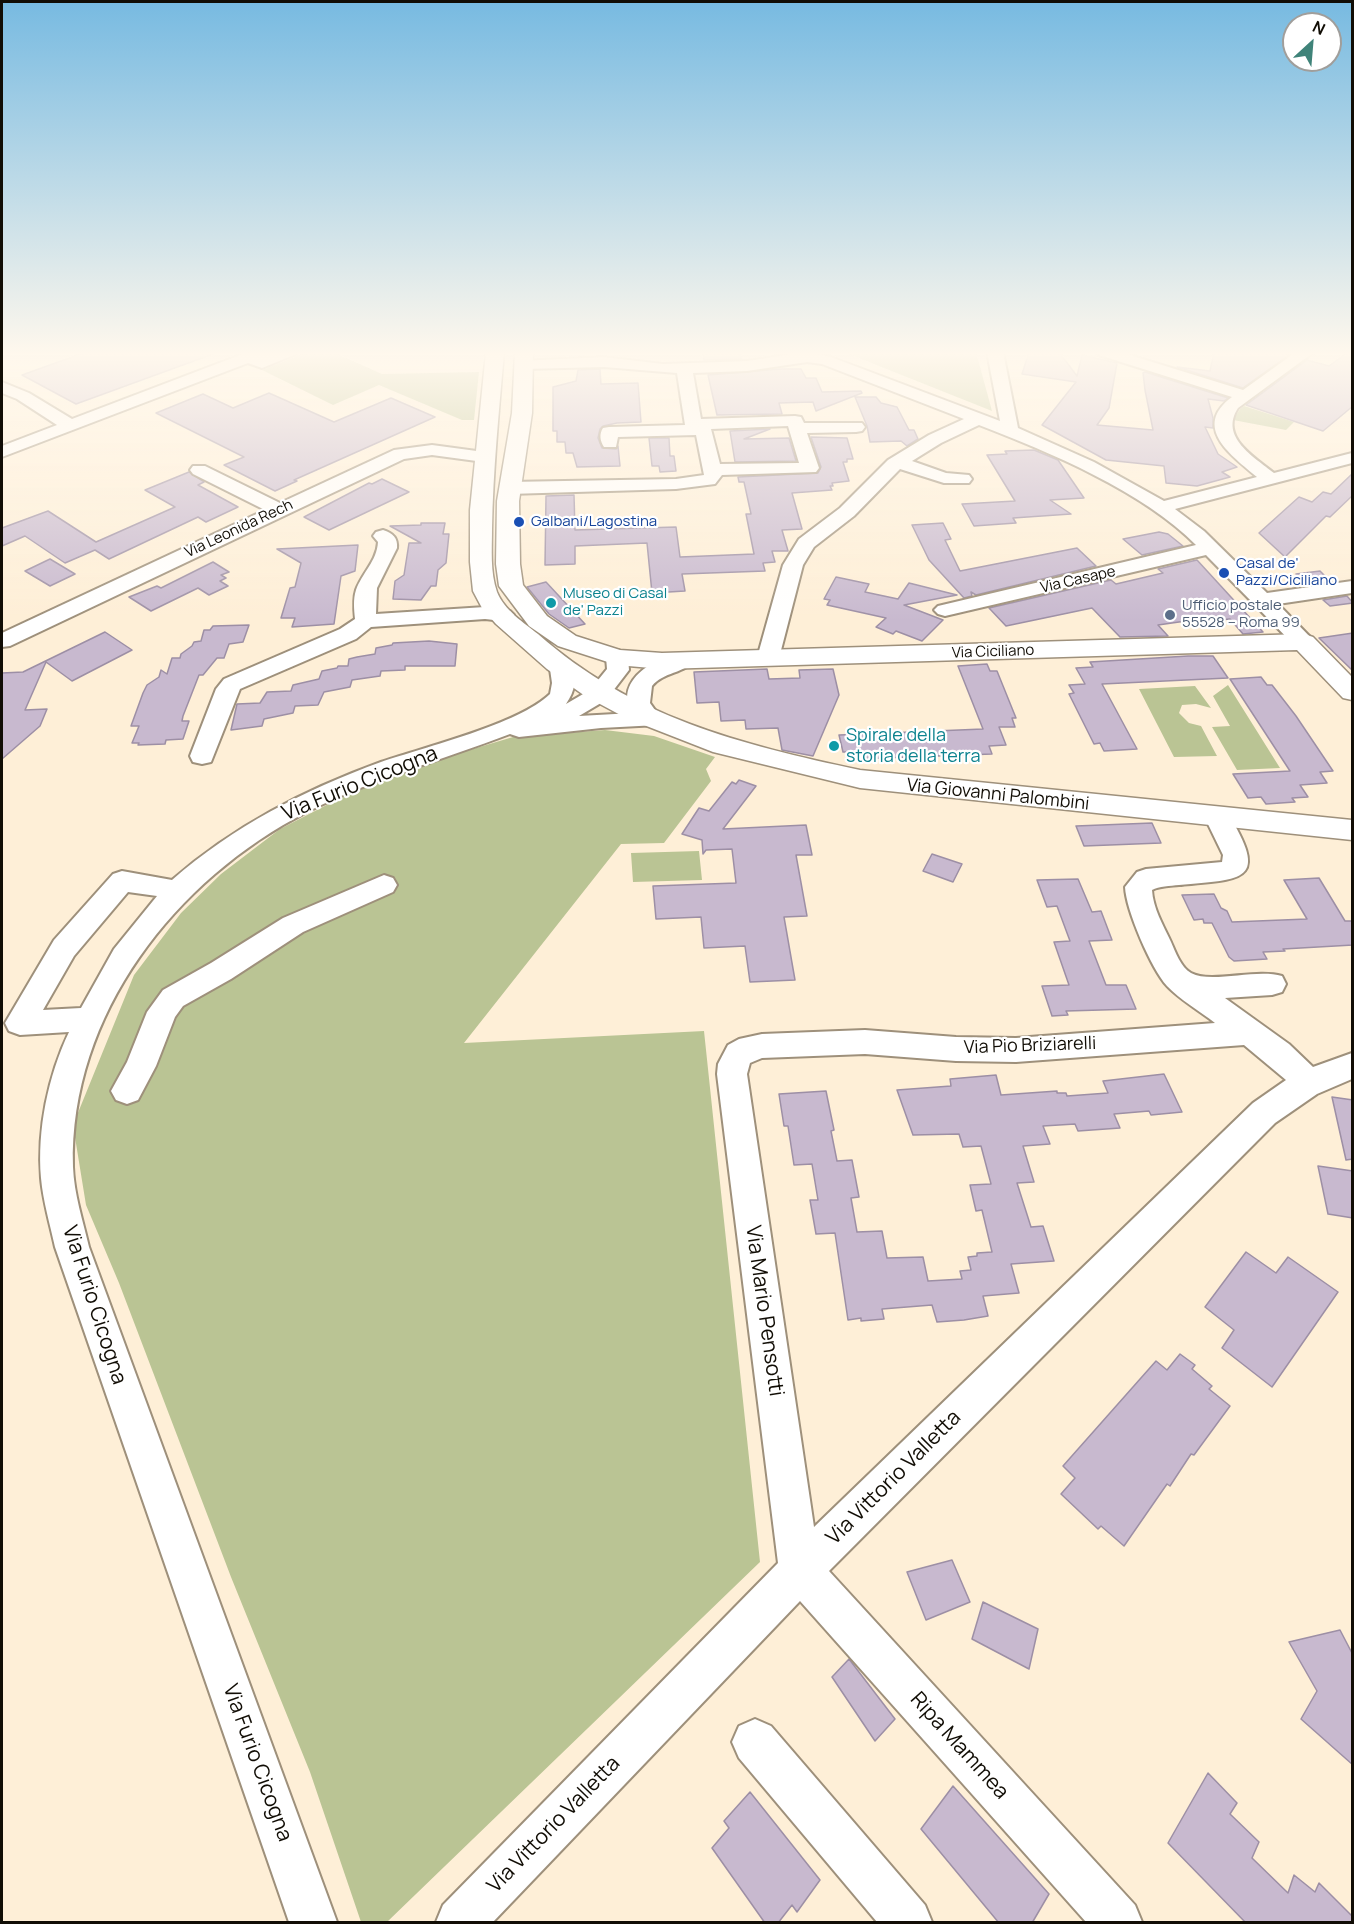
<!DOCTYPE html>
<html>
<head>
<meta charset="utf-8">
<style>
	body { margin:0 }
	#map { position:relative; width:1354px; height:1924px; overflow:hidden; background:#feefd7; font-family:Manrope,sans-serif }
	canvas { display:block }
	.frame { position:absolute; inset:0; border:3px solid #110d05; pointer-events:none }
	.north { position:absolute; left:1282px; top:12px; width:60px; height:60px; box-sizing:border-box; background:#fff; border:2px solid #a09e9b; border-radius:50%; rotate:26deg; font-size:16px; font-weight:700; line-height:24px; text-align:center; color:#110d05 }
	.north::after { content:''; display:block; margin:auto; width:21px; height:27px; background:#3f8379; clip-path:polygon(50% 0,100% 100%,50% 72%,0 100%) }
</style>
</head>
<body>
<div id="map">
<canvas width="1354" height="1924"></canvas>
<div class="frame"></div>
<div class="north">N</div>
</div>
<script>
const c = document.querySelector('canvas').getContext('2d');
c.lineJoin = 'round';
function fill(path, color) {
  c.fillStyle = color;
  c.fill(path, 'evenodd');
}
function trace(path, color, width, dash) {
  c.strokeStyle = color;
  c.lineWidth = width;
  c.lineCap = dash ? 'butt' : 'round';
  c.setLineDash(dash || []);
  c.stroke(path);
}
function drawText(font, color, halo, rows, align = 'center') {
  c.font = font + ' Manrope,sans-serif';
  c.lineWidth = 4.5;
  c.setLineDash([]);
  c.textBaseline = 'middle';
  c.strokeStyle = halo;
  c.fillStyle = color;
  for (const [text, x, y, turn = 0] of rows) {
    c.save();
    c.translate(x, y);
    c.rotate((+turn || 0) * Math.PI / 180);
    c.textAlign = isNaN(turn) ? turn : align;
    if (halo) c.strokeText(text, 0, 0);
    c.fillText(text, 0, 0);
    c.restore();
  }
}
fill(new Path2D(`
	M308 352H333L382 374 479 372 474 420H462L379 385 333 405 262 370Z
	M844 352H976L992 411Z
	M1244 406 1294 422 1286 430 1233 420 1240 409Z
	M1228 685 1280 768 1237 770 1212 727 1230 726 1213 696Z
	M1195 686 1211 708 1196 704 1182 705 1179 713 1189 723 1201 726 1217 756 1174 757 1139 689Z
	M605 730 654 736 715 757 706 769 711 781 664 843 621 844 464 1043 704 1031 760 1562 387 1922H361L310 1772 231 1577 119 1283 86 1205 73 1125 134 975 181 913 221 874 280 829 348 794 426 763 513 737Z
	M699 851 702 880 633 882 631 853Z`), '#bac494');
const building = new Path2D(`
	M86 352H212L213 354 76 404 22 375Z
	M703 352H740L741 359 704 360Z
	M1029 352H1059L1077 376 1082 355 1117 363 1109 408 1097 425 1153 430 1145 390 1143 373 1145 372 1228 398 1224 401 1208 399 1213 418V428L1205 427 1218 454 1237 467 1222 472 1230 477 1197 486 1166 483 1164 466 1106 460 1042 425 1076 382 1022 374Z
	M1214 352H1281L1289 355 1243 388 1177 367 1210 371Z
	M1348 352H1353V406L1323 431 1246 405 1307 360 1329 366Z
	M600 369 601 384 638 383 641 422 617 423 603 426 600 429 598 438 602 448 616 449 618 446 620 466 577 467 573 453H566L565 442H557V431H553V387L576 381 578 370Z
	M781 369H801L806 378H816L822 392 861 391 862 393 816 411 813 402 779 403 782 414 717 415 708 375Z
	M269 393 334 422 391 398 435 417 294 480 297 481 275 491 224 465 244 457 156 413 203 394 233 408Z
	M855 397H876L881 403 897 407 909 430H914L918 439 907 446 901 441 870 442 867 426Z
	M770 429 744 439 789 438 796 461 735 462 730 431Z
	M811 437 847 438 853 459H847V462H843L849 481 832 483 833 486H830L832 490 792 493 802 529 782 530 788 551H772L775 562 763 563 765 571 682 574 685 591 652 593 647 543 575 546V564L545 565 546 496 574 495 575 530 676 527 680 557 754 554 746 514H751L744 482H739L738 477 818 473 821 467Z
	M649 438H669L670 456H674L676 471 660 472 659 466H652Z
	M1034 450 1058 460 1084 498 1050 500 1071 514 1013 518 1016 523 974 526 962 504 1015 501 987 455 1007 454 1005 451Z
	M189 472 204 482 198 485 238 507 206 522 198 517 109 559 95 550 65 563 25 536 2 546V528L48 511 96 542 175 507 145 490Z
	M1353 473V495L1330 517 1326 516 1285 557 1259 533 1299 497 1312 502 1323 492 1331 494Z
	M382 479 409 492 329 530 304 517 369 483 372 484Z
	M421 523H445L443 534H449L446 563 438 570 436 586H431L421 600 393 599 395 581 404 575 409 543H421L390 526 421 525Z
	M943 523 951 539 945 540 960 571 1077 548 1096 566 976 595 971 592 972 596 964 598 929 560 912 525Z
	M1159 532 1168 534 1183 546 1142 555 1123 539Z
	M358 545 355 571 341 576 334 624 292 627 295 618H281L290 588 295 587 301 563 277 549Z
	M50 559 75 574 50 586 25 571Z
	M1197 560 1263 632 1243 634 1230 619 1218 620 1214 617 1158 625 1168 636 1120 637 1092 608 1006 626 989 608 1111 580 1116 584 1163 573 1158 569Z
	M213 562 229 572 221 575 226 578 220 581 228 586 209 595 198 588 151 611 129 597 157 586 161 588Z
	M1320 571 1331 582 1308 585 1296 574Z
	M836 577 869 584 865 592 898 599 909 583 957 595 904 605 943 620 922 641 896 631 893 634 876 627 886 618 827 605 830 600 824 599Z
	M546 582 585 624 569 628 549 614 527 587Z
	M1347 596 1353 603 1330 606 1323 600Z
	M249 625 243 642 229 644 224 658H217L203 675H199L183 716 182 721H189L183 739 166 740 165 744 138 745 139 743H132L139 726H131L143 693 147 685 159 677 161 670 167 674 172 658H180L181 654 192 646 194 642 201 641 204 630H210L213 626Z
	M105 632 132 650 72 681 46 662 25 710 47 709 40 726 2 759V673L23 672Z
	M1353 633V671L1319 638Z
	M429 641 457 644 455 666H405V670L381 671 380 676 352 680 350 687 324 692 318 705 295 706 293 713 264 719 262 726 231 730 237 704 260 703 267 692 291 691 293 685 319 679 322 671 337 668 338 666H348L349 659 357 657 375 654 376 648 392 645 393 643Z
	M1188 656H1213L1228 678 1102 684 1137 749 1104 751 1100 743 1094 744 1069 694 1074 693 1069 685 1085 684 1076 668 1093 667 1090 662Z
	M987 664 990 671H997L1016 718H1012L1015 727H999L1006 745 989 746 992 754 854 759 852 752H843L839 735 983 729 958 666Z
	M767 669 769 679 800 678 799 670 833 669 839 695 813 756 782 750 778 728 746 729 745 720 721 721 719 702 697 703 694 672Z
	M1261 677 1267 685H1272L1296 716 1333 771 1320 772 1327 783 1300 785 1308 797 1292 798 1295 802 1266 804 1261 797 1248 798 1233 774 1290 771 1230 679Z
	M739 780 756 786 723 829 806 825 812 855H796L807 916 784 917 795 980 750 982 745 946 704 948 701 917 656 919 653 886 736 883 732 849 706 850 703 854 702 840 682 834 699 808 709 811 732 782 736 784Z
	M1152 823 1161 843 1084 846 1076 826Z
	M932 854 962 864 953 882 923 871Z
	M1319 878 1345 921H1353V945L1283 949 1285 951 1263 952 1267 959 1234 961 1229 957 1212 923H1204L1203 919 1194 920 1182 895 1214 894 1221 908 1227 911 1232 922 1307 919 1284 880Z
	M1078 879 1092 912 1101 911 1112 940 1089 941 1106 985H1126L1136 1009 1066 1011 1068 1015 1052 1016 1042 986 1069 985 1054 942 1070 941 1057 906 1047 907 1037 880Z
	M1164 1074 1182 1112 1151 1115 1149 1111 1114 1114 1120 1128 1078 1131 1075 1124 1043 1126 1050 1144 1023 1146 1034 1182 1017 1183 1031 1227 1043 1226 1054 1261 1011 1264 1019 1293 983 1296 988 1316 964 1320 937 1322 932 1305 882 1309 884 1319 861 1321V1318L848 1320 835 1233 816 1234 810 1200H818L812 1164 794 1165 788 1126H784L779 1094 826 1091 834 1130 831 1131 837 1161 852 1160 859 1197 851 1198 857 1232 882 1231 887 1258 923 1257 928 1281 962 1279 960 1271 971 1270 968 1257 977 1256V1253L992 1252 982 1210 976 1211 970 1185 991 1184 981 1146 963 1147 959 1134 913 1135 897 1090 951 1086 950 1079 996 1075 1001 1095 1057 1091V1093H1066L1067 1096 1108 1093 1103 1081Z
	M1332 1097 1353 1100V1159L1346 1160Z
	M1318 1166 1353 1171V1218L1328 1214Z
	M1246 1252 1276 1273 1288 1257 1338 1292 1272 1387 1222 1348 1234 1330 1205 1307Z
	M1180 1354 1195 1365 1192 1369 1212 1386 1209 1389 1230 1406 1194 1455 1191 1454 1170 1486 1167 1484 1124 1546 1101 1526 1098 1529 1061 1494 1075 1478 1063 1466 1156 1361 1167 1370Z
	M952 1560 970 1602 926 1620 907 1572Z
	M983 1602 1038 1629 1029 1669 972 1639Z
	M1340 1630 1353 1655V1765L1301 1719 1317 1691 1289 1642Z
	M849 1659 895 1719 875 1741 832 1677Z
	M1208 1773 1237 1803 1230 1814 1259 1842 1252 1858 1288 1893 1294 1875 1315 1892 1319 1883 1353 1917V1923H1246L1168 1843Z
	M953 1786 1049 1894 1032 1923H999L921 1829Z
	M750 1792 820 1880 797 1912 792 1905 778 1923H765L712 1848 729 1828 724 1821Z`);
fill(building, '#c8b9cf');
trace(building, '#9d8fa5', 1.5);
const minor = new Path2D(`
	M248 352H270L268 355 275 352H297L294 355 262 368 248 363 2 457V446L57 425 17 399 2 393V382L29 393 72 419Z
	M807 352 831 357 1000 421 987 352H1003L1018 428 1094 462 1164 501 1257 477C1232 456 1191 427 1232 397L1099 355 1096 352H1120L1243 390 1296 352H1314L1238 408C1219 437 1254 457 1274 473L1352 453V463L1175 509 1204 531 1267 593 1352 581V593L1278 604 1315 642 1312 647 1304 649 1296 647 1206 555 945 616 938 614 934 610 938 606 1196 545C1143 491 1049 452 979 425L941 443 912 461 946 473 969 475 972 479 969 483H944L900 469 854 516 814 547 803 565 779 658 776 663 768 665 760 663 757 658 783 565 799 539 840 508 888 460 929 435 964 419 822 364 807 362 747 371 693 373 701 419 795 416 801 417 804 423H862L865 427 862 431 856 432 807 433 819 468 816 472 722 475 715 484 676 489 509 494 502 492 500 488 502 484 509 482 676 479 704 475 696 435 618 437 616 447H604C600 441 599 434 603 428L609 427 685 425 677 373 604 367 524 369 516 364 518 361 604 357 663 364 747 361ZM788 426 799 463 720 464 711 429Z
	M432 445 484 452 490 453 493 457 490 461 484 462 432 455 404 459 10 646 2 647V633L265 510 193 474 190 470 193 466H205L280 503 394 450Z
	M383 530C393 533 398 538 397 548L377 588 376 614 485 607 510 611 514 615 510 619 503 621 485 619 371 627 356 639 240 689 211 762 202 764 193 762 190 756 216 689 224 679 340 629 355 619C354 609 353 599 356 590 362 573 377 561 378 542L373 536 376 532Z
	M617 650 625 652 628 657 629 670 606 700 579 716 633 713C610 682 662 649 690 656L693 661C685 673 663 672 652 686L650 703 662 720 658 725 601 728 519 737 510 734C442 760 372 779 307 812 176 879 69 1014 73 1167 74 1194 83 1221 89 1247L337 1922H289L55 1247C50 1224 43 1201 41 1178 37 1130 48 1076 69 1032L20 1035 9 1031 5 1023 54 940 113 874 122 871 172 880C234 826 304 790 381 762 425 747 519 724 550 694L552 683 550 669 553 664 561 662 569 664C578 678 575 691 566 704L590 690 607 669 606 657 609 652ZM128 892 157 896 114 949 81 1008 43 1010 74 956Z
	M1218 809 1227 812C1270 882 1244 879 1179 885 1170 886 1159 886 1152 890 1153 908 1163 925 1171 942 1175 951 1181 968 1191 973 1212 984 1256 968 1282 976L1286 984 1282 992 1272 995 1225 998 1289 1044 1313 1067 1352 1053V1079L1317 1094 1275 1123 829 1571 1135 1905 1142 1922H1086L800 1601 493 1922H436L443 1905 778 1563 717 1074 718 1064 728 1045 739 1039 762 1034 865 1030 956 1037 1016 1038 1215 1023C1200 1011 1180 1000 1167 986 1151 968 1126 910 1125 887L1137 872 1146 869 1222 862 1223 855 1205 818 1209 812ZM1244 1045 1286 1080 1253 1103 814 1527 747 1074 750 1063 762 1058 865 1054 956 1061 1016 1062Z
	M384 875 393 878 397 885 393 892 303 932 231 979 183 1006 175 1017 156 1066 138 1100 127 1104 116 1100 111 1091 127 1062 147 1012 163 990 211 963 283 918Z
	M755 1719 771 1726 925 1905 932 1922H877L739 1758 732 1742 739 1726Z`);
const major = new Path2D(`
	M486 352H504C499 411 493 470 492 529 492 549 490 572 497 592 504 610 524 623 538 634 633 718 739 744 860 770L1352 820V840L860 788 713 752 626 718 585 696 547 669 496 624 482 608 473 591 470 562V510Z
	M515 352H533L532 413 519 501 520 564 523 585 547 616 576 636 620 650 662 653 1304 634 1313 637 1352 677V700L1343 698 1297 650 662 669 617 665 558 646 529 626 499 586 496 564 497 501 512 413Z`);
trace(minor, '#9e907b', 4);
trace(major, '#9e907b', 3);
fill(minor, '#fff');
fill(major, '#fff');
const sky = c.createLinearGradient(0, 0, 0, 621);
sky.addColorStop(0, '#77bae1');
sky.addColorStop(0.57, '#fff8ed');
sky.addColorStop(1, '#fff8ed00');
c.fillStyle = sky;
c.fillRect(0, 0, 1354, 621);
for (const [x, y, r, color] of [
	[519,522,6,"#1a4fb4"],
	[1224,573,6,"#1a4fb4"],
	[551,603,6,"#0f9aa8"],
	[1170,615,6,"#5c6f8a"],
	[834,746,6,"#0f9aa8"]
]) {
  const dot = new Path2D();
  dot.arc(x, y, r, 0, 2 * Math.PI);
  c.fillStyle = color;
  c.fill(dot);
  trace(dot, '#fff', 2);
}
drawText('15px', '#164399', '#fff', [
	["Galbani/Lagostina",531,522],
	["Casal de'",1236,564],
	["Pazzi/Ciciliano",1236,581]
], 'left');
drawText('15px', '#110d05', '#fff', [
	["Via Leonida Rech",239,529,-25],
	["Via Casape",1078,580,-13],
	["Via Ciciliano",993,652,-2]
]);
drawText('15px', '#0d838f', '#fff', [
	["Museo di Casal",563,594],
	["de' Pazzi",563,611]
], 'left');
drawText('15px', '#4e5e75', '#fff', [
	["Ufficio postale",1182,606],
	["55528 – Roma 99",1182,623]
], 'left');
drawText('18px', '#0d838f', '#fff', [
	["Spirale della",846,736],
	["storia della terra",846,757]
], 'left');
drawText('18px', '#110d05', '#fff', [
	["Via Giovanni Palombini",998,795,6],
	["Via Pio Briziarelli",1030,1046,-2]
]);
drawText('21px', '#110d05', '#fff', [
	["Via Furio Cicogna",360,784,-22],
	["Via Furio Cicogna",94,1305,72],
	["Via Mario Pensotti",764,1311,82],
	["Via Vittorio Valletta",894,1478,-45],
	["Ripa Mammea",959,1746,48],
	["Via Furio Cicogna",257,1763,70],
	["Via Vittorio Valletta",554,1825,-46]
]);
</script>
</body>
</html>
